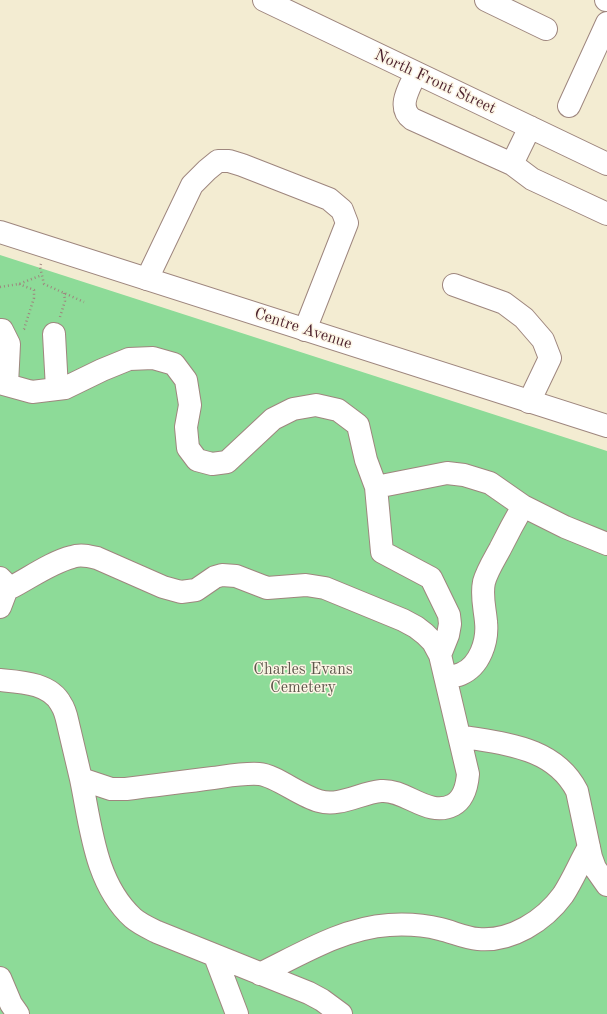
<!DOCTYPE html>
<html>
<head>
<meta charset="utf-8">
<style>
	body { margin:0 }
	canvas { display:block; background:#f3ecd2 }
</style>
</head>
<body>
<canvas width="607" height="1014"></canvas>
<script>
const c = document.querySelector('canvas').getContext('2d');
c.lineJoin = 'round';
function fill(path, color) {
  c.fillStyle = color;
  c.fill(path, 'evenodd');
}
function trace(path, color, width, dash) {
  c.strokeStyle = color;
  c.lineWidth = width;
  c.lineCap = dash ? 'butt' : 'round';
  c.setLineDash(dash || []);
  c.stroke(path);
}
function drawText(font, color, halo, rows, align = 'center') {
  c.font = font + ' "Old Standard TT",serif';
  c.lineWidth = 3;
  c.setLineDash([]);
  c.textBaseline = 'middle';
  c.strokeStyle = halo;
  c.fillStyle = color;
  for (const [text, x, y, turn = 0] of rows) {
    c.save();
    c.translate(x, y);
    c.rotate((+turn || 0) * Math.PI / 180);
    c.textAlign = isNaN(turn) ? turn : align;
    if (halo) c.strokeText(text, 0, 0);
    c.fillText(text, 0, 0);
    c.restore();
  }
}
fill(new Path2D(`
	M0 255 607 451V1014H0Z`), '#8ddb98');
const minor = new Path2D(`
	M264 0 607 164
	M486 0 546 29
	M606 0H607
	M416 73C410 87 396 107 412 119L512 164 530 127
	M569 106 607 23
	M512 164 532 179 607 214
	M147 279 192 185 207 170 218 161H229L242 165 329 199 342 210 347 223 305 330
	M454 285 504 303 524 318 543 340 550 358 529 402
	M0 330H2L9 344 7 385
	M54 334 57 389
	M0 383 32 392 65 388 102 370 129 359 153 358 174 364 186 380 190 405 186 427 188 448 197 460 212 464 227 462 273 419 293 409 316 405 338 410 358 425 366 460 376 487 382 552 431 578 449 615 450 624 448 635 440 655
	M376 487 447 473 464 475 490 483 523 506 565 527 607 544
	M0 578 8 586 12 587C31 577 52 562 72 557 80 554 89 556 97 558L163 587 181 592 196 590 215 577 222 575 236 576 267 588 306 585 325 588 403 620 416 627 425 634 433 642 440 655 468 774C467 786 464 799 453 805 428 818 406 789 381 791 360 793 340 807 319 801 300 796 275 775 259 774 244 773 228 776 213 778 184 782 155 785 126 789H111L81 779C77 762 73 745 69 728 67 720 66 711 61 704 50 683 21 682 0 680
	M0 607 8 586
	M446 678C451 677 456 676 461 674 480 666 488 641 486 622 485 609 481 596 484 582 487 571 494 560 500 549 507 535 515 520 523 506
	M459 736C503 744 554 746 577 791L591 857 595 868 607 885
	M81 779C91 827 95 883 133 918 140 924 149 928 157 932L309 993 322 1000 341 1014
	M215 956 237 1014
	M260 974C301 954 343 928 389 925 406 924 424 925 440 929 453 932 465 938 478 939 511 942 544 921 563 895 573 880 580 862 589 847
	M0 978 11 1004 18 1014`);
const major = new Path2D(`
	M0 232 607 426`);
trace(minor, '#9e867e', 24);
trace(major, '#9e867e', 24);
trace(new Path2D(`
	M41 264 40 267 44 284 84 302
	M19 284 34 290V298L24 329 22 330
	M0 287 19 284 42 275
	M60 317 65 301 64 293`), '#9e867e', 2.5, [1, 3]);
trace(minor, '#fff', 22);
trace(major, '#fff', 22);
drawText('16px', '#4a1f2b', '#fcf5e5', [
	["North Front Street",435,82,25],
	["Centre Avenue",303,329,18]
]);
drawText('16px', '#5e574c', '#fcf5e5', [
	["Charles Evans",303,670],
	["Cemetery",303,688]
]);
</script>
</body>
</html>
